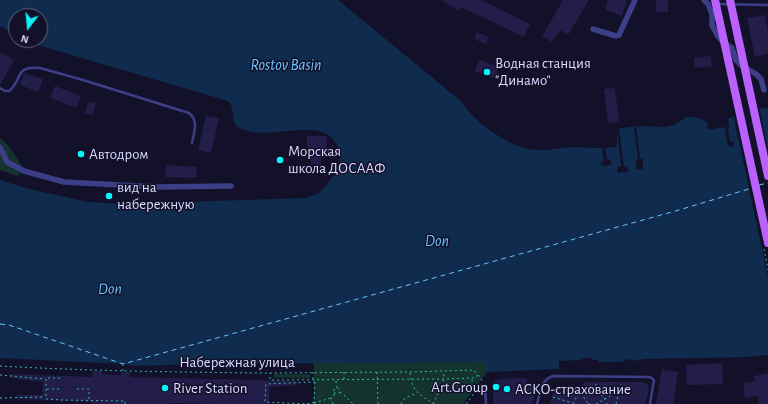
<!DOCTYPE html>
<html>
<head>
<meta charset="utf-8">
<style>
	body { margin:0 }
	#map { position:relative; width:768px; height:404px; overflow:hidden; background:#131129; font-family:"Alegreya Sans",sans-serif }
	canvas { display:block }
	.north { position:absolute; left:8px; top:8px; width:40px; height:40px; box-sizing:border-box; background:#131129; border:1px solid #63617f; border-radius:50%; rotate:196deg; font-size:11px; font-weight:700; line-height:16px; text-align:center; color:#dbd9ff }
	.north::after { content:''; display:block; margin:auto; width:14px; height:18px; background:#07f4fc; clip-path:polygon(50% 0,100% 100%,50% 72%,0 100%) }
</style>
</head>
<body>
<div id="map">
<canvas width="768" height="404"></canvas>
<div class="north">N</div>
</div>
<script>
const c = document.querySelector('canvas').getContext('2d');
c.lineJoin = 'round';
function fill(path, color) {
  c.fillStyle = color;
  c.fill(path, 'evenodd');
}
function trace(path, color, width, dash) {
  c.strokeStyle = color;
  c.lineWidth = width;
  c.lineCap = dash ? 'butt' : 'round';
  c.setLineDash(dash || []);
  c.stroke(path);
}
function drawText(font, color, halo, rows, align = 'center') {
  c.font = font + ' "Alegreya Sans",sans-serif';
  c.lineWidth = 3;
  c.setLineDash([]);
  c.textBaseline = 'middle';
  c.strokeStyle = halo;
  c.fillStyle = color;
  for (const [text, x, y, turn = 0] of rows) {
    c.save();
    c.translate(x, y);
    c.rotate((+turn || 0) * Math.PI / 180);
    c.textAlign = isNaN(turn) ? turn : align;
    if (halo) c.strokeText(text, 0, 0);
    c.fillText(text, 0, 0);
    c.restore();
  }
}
fill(new Path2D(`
	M0 138 8 145 24 169 17 176 0 170Z
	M485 362V372H487L463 404H314V363Z
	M274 374H310V378H274Z`), '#14332f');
fill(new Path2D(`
	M0 0H338L462 102C465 106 468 111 471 114 485 129 515 149 535 150 549 151 562 147 575 147 580 147 585 148 591 148 599 148 607 148 615 147L617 145V129L636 126 666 127 674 125 687 117H693L698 118 707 122 728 119 736 114 763 108H768V355L749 357 642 359 641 361 626 359 622 362H598V360H593L592 358H581L580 360 559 361V369L487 372H485V362L207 364 134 366 123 364 0 358V180L29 189 88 202 122 204 306 198 319 193 328 183 337 170 341 153C338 148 336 142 331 137 313 120 263 141 240 128 228 121 237 109 228 101L31 43 26 40H40V16H16V35L0 26Z`), '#0f2b4e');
fill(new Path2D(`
	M759 107 768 149V277L733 114 736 112Z
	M728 119 730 127H728L730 141H733L734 146 728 147 725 127 708 130 707 122Z
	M636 126 640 159H643V169L636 170V160L638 159 634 127Z
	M617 129H619L624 166H627L629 172 618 173 617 167 621 166Z
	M602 148H605L607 160H611V165L601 166V162L604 161Z`), '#131129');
trace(new Path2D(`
	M759 185 768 183
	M0 324 9 325 123 364 679 210 752 188`), '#68c2fd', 1, [5, 4]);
fill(new Path2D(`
	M441 0H481L530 24 524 37 461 7 459 11Z
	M563 0H589L568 35 560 30 552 42 542 36Z
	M608 0H627L622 16 605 10Z
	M656 0H668V12H656Z
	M765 15 768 31V54L755 57 747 18Z
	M477 32 488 37 486 44 474 39Z
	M0 52 14 60 0 85Z
	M711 56 712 66 695 68 694 58Z
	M479 60 499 67 495 78 475 71Z
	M24 73H25L43 79 38 92 20 85Z
	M55 86 81 96 76 108 50 98Z
	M615 88 619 121 608 123 604 89Z
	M89 101 96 103 92 116 85 113Z
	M206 116 219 118 211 153 198 150Z
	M307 136H327L326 158H321V165H311V154H307Z
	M166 165 197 167 196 178 165 177Z
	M722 363 723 384 687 385 686 365Z
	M662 369 678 372 673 404H656Z
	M93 371H102V374L121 375V372H130V377L297 381V385L269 387V404H217L170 403V404H92V402L16 399V395H42L43 382 10 378V374L92 377Z
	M768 373V404H759L758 396 745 398 743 383 755 381 754 376Z
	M499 379 525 378 527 379V383L532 387 534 391V399L531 404H493V385L495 381Z
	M584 382H643L648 385 649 390 645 404H550L554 390H582Z`), '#231d4a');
trace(new Path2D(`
	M0 366C87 371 174 372 261 373H270L410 372 474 370 477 375V377L472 378 444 379 270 380V373
	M123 371V364
	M313 372V379
	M377 372 378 404
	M410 373C412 392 419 394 434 404
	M0 375 45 379
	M478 375 480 377 483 382
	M60 378H46V399L62 400 125 401V404
	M344 379V372
	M336 381 337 388
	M334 391a3 3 0 1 1 6 0a3 3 0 1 1-6 0Z
	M47 389H60
	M77 389H89V400
	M594 390 596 384
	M340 392 345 396 353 404
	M581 393 588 404
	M553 397 572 403
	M0 398 45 397
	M314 402 307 404 265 402 266 384 315 382
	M314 403 331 398
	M314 404 315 380
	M333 404 331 398 334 396V394
	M401 404 405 398 417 393
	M433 404 443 383 444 372
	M466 404 473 395 472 379
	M573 404C579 386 601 386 607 404
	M588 404H592
	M596 404 619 391
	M616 404 621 384`), '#32baa8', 1, [2, 3]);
trace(new Path2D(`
	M719 4 768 5
	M0 88 5 91H9C23 80 14 65 40 68L83 80 189 113C199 121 194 132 192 143
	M485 386 486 404
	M537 404C540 394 541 379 553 376L650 377 654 380 650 404`), '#3c3f87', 2.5);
trace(new Path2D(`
	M704 0 708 4 712 14V25L717 35 722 41 732 48 736 60 741 65 756 74 761 79 764 90
	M593 29 616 36 619 35 635 0
	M0 147 7 162 24 171 64 182 157 187 231 186`), '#3c3f87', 5.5);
trace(new Path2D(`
	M764 249 768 270`), '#32baa8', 1, [2, 3]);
trace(new Path2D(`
	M715 0 768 243
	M730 0 768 176`), '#b861fd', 8);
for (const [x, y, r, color] of [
	[487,72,4,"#07f4fc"],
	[81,154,4,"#07f4fc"],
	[280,160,4,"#07f4fc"],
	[109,196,4,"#07f4fc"],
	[496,387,4,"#07f4fc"],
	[165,388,4,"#07f4fc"],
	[507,389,4,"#07f4fc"]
]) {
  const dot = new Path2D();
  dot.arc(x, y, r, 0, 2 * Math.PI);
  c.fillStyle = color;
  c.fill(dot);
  trace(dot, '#131129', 1.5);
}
drawText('15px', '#dbd9ff', '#131129', [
	["Водная станция",495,63],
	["\"Динамо\"",495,80],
	["Морская",288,151],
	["школа ДОСААФ",288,168],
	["Автодром",89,154],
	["вид на",117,187],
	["набережную",117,204],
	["Art.Group",488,387,"right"],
	["River Station",173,388],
	["АСКО-страхование",515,389]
], 'left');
drawText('15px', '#dbd9ff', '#131129', [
	["Набережная улица",237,362]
]);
drawText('italic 16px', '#68c2fd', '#131129', [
	["Rostov Basin",286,65],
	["Don",437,241],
	["Don",110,289,-1]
]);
</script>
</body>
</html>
